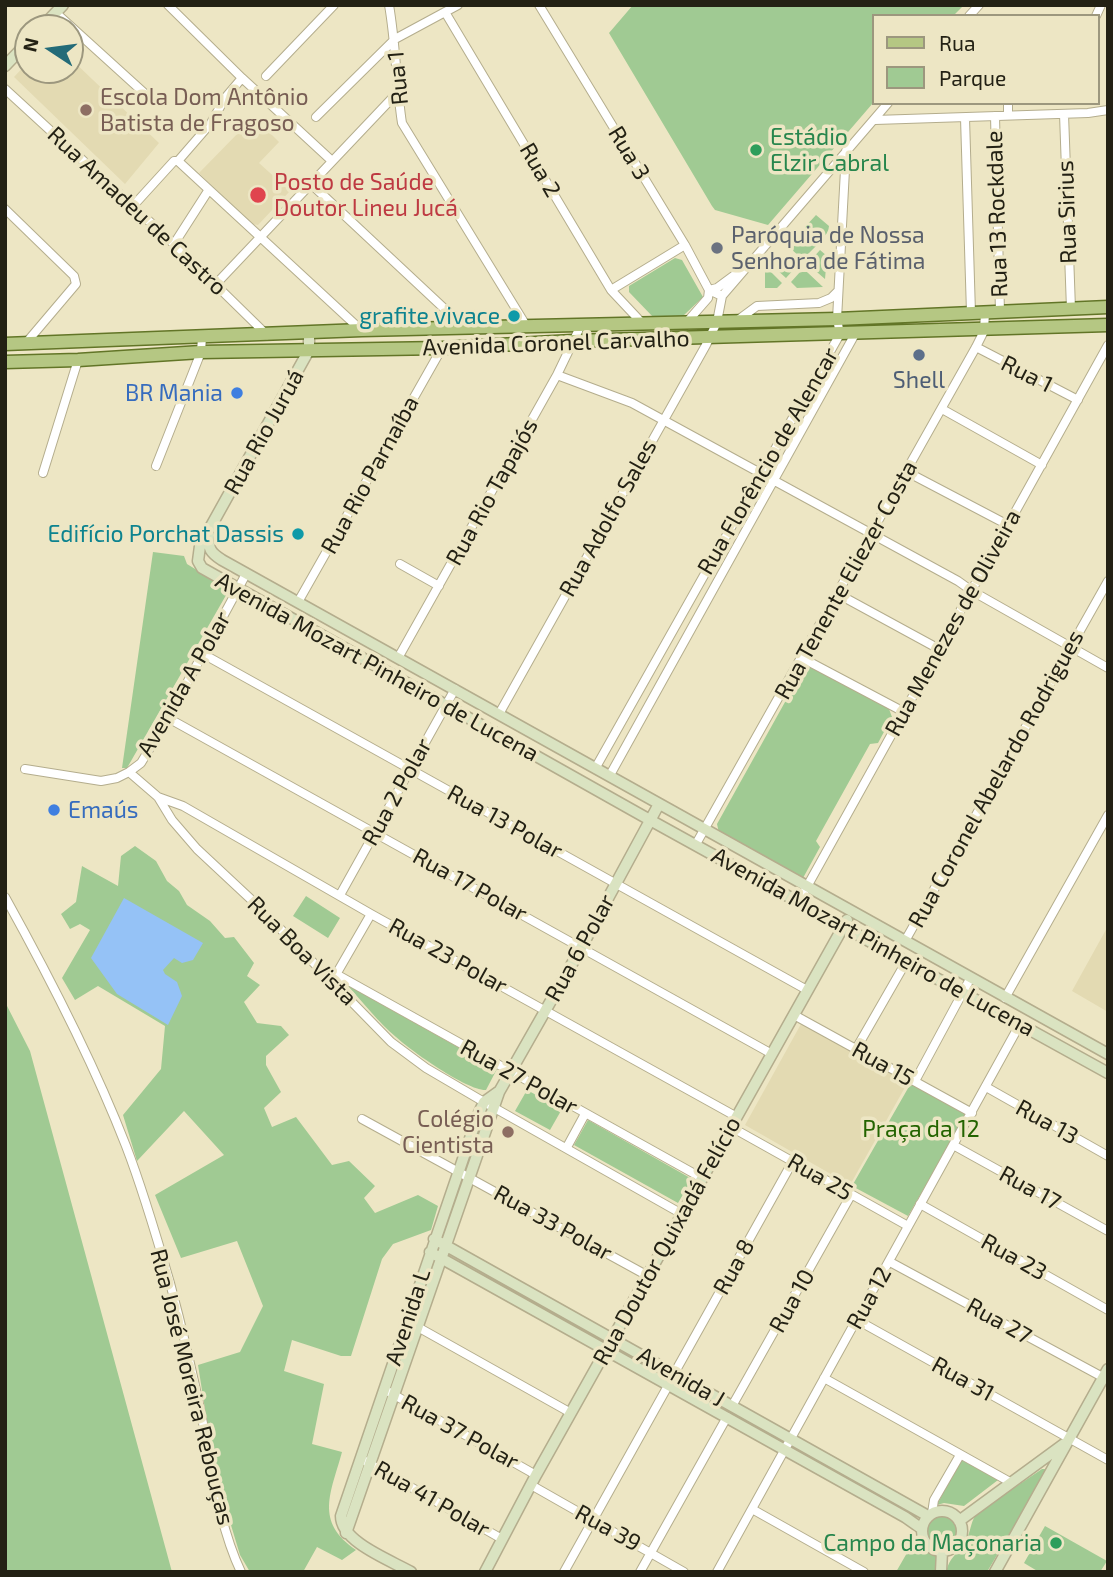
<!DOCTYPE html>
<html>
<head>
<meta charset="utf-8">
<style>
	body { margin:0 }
	#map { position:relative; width:1113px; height:1577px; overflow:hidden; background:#ede6c4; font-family:"Exo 2",sans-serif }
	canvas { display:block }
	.frame { position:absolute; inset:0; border:7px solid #232114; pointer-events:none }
	.legend { position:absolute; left:872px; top:14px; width:228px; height:91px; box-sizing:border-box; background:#ede6c4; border:2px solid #9c977e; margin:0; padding:9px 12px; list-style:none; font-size:21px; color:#232114 }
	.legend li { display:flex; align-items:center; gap:14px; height:35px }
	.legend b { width:35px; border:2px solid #9c977e }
	.north { position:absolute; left:14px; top:14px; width:70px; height:70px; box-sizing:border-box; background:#ede6c4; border:2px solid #9c977e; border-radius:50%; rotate:283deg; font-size:19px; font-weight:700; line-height:28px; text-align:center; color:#232114 }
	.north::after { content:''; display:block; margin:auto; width:24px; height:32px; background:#236b78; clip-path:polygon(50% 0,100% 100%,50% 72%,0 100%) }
</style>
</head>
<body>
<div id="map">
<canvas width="1113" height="1577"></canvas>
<div class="frame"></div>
<ul class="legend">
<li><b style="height:9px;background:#b5c783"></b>Rua</li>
<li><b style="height:19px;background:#a0ca93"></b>Parque</li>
</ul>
<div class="north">N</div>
</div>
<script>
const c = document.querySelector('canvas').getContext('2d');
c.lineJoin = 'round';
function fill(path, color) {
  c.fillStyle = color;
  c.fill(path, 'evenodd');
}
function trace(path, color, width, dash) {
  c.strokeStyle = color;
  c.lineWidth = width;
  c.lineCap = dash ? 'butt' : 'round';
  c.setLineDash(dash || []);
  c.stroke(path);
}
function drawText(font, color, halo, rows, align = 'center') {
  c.font = font + ' "Exo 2",sans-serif';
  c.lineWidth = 7;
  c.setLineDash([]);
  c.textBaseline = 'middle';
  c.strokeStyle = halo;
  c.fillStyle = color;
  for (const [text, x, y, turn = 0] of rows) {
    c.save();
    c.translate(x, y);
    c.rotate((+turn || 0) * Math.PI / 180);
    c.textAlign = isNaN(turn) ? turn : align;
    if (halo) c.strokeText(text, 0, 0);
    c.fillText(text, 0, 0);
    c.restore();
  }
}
fill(new Path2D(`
	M70 58 159 143 125 184 14 77 28 62V70H70Z
	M274 115 279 120 268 131 279 142 259 163 290 191 258 225 252 224 199 173 240 131 245 135 258 121 263 126Z
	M1108 926V1012L1072 991Z
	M801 1024 908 1082 850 1185 745 1125Z`), '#e3dab2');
fill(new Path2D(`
	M633 5H964L953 16H873V103L768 225 715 210 712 206 609 33Z
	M816 215 829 226 828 232 819 242 804 228Z
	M804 235 816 246 807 255 799 256 791 249Z
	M820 250 827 256 825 279 811 267V260Z
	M787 254 794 261 795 268 786 278 775 268Z
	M675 258 682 260 703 297 683 316 653 317 629 292V286Z
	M768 269 782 283 777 288H765V272Z
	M800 272H807L823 287 797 288 791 282Z
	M153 552 184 556 187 564 229 590 127 768H122Z
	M813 666 889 709 892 717 878 743 870 744 816 841 820 847 803 878 719 833 717 824 804 668Z
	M135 846 156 861 167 881 179 891 187 905 210 921 225 938 234 937 254 963 247 976 260 985 244 1002 257 1023 281 1026 289 1035 266 1056V1065L281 1092 264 1108 272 1127 296 1117 332 1165 349 1161 375 1186 364 1198 375 1213 418 1195 438 1206 431 1230 393 1244 382 1259 351 1356H341L292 1340 284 1371 324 1384 312 1444 342 1452C331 1493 314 1521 356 1550L342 1560 317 1547 303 1572H250L240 1555 215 1472 198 1365 240 1352 263 1306 237 1241 181 1258 155 1195 224 1155 184 1111 137 1161 123 1115 161 1069 165 1026 98 986 75 1000 62 978 90 930 80 924 70 929 61 914 76 902 82 866 118 886 121 856Z
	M306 896 340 918 328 938 293 916Z
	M347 985 497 1069 486 1090C468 1091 411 1051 396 1037 378 1022 363 1002 347 985Z
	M5 1002 30 1051 172 1572H5Z
	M911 1083 966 1115 908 1216 852 1186Z
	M527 1090 562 1109 550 1130 515 1111Z
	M588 1120 692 1179 678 1203 574 1145Z
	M960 1459 998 1480 964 1506 944 1503 937 1505Z
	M1042 1469H1045L1046 1472 987 1572H946C951 1553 961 1553 967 1539 971 1529 971 1521 977 1513Z
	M926 1531a16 16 0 1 1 32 0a16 16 0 1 1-32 0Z
	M1045 1526 1107 1561 1100 1572H1039L1024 1563Z
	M915 1539 929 1553 937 1556 936 1572H896Z`), '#a0ca93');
fill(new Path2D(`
	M124 898 203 943 193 960 182 963 174 958 163 970 165 974 177 982 182 996 168 1025 117 994 91 958Z`), '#95c2f6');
const street = new Path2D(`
	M168 5 242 78 332 161
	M389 5C396 45 396 84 402 123L527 327
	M539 5 685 245 709 290 722 296
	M445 12 611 290 642 323
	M56 13 153 101
	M969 16 979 5
	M1096 16 1101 5
	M266 76 334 5
	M5 89 174 244 267 335
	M1008 103V115
	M1064 114 1071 309
	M995 116 1000 312
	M316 117 395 39 458 5
	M965 118 971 313
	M875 120 1088 113 1108 110
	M178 161 361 330
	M310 183 464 327
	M133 206 174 161H178L211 123 225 98 242 78
	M5 209 74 276 76 284 26 343
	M174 244 208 191
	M215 285 397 93
	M611 290 685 245
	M709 290 717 288 736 274
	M738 320 757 306 819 303 831 298 838 291
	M687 322 708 298 709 290
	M976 347 1078 400
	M557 375 632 403 958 581 972 591 1108 668
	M942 409 1042 465
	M156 466 201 352 202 337
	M907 472 1008 525
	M43 473 78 360
	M400 564 439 586
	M838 594 939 649
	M298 602 442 348
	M203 654 807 990
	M398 658 557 375 581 325
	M802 658 904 712
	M499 714 706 345 717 322 722 296 888 103
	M168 718 772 1054
	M596 767 840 334 837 319 846 151
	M25 769 101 781 117 778 129 772 141 763 168 718 246 574
	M129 772 158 797 172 820 197 849 257 905 391 1042 426 1068 484 1102 682 1214
	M610 775 855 334
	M158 797 183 806 371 914 737 1117
	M696 844 976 347 984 331 985 312
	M340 895 455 689
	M5 897C50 978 93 1061 126 1146 143 1190 157 1238 170 1283 183 1331 194 1379 204 1428 213 1475 220 1528 241 1572
	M799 901 1108 345
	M905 941 1108 581
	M336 974 702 1178
	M334 978 371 914
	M1005 998 1108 815
	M794 1015 972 1113
	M856 1049 906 962
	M915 1081 970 979
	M986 1087 1108 1156
	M362 1119 648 1276
	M731 1127 908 1226
	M953 1145 1108 1231
	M567 1147 585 1114
	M920 1204 1108 1310
	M890 1262 1108 1380
	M857 1320 1108 1460
	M407 1321 571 1413
	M675 1372 793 1161
	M824 1378 1010 1482
	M389 1392 536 1475
	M732 1406 851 1195
	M365 1461 502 1539
	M531 1485 684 1572
	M752 1509 864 1572
	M932 1513 934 1500 960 1455
	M564 1572 669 1384
	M640 1572 727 1417
	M717 1572 1020 1024`);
const secondary = new Path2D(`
	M41 28 63 5
	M5 66 28 42
	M309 333V350L200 546 198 561 202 568 650 820 1108 1073
	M209 535C207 548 211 553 222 560L1108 1054
	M434 1239 928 1516
	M430 1252 905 1517 922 1529
	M922 1531a20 20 0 1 1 40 0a20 20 0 1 1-40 0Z
	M959 1521 1064 1444
	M346 1533 499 1092 581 948 659 804
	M411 1572C390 1560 341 1542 341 1516L478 1115 484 1102 498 1092
	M485 1572 536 1475 847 920
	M941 1572 942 1551
	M995 1572 1108 1369`);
const primary = new Path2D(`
	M5 344 362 330 837 319 1108 307
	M5 362 78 360 201 352 442 348 573 341 1108 325`);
trace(street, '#b4ad8d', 10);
trace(secondary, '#b4ad8d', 13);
trace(primary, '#627527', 15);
trace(street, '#fff', 8);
trace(secondary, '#dae3c1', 10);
trace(primary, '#b5c783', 12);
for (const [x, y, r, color] of [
	[86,110,7,"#8d6e63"],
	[756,150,7,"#2e9e5b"],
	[258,195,9,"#e0444e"],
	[717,248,7,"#6b7280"],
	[514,316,7,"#0f9aa8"],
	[919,355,7,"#5c6f8a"],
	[237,393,7,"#3f7fe0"],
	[298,534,7,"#0f9aa8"],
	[54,810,7,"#3f7fe0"],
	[508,1132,7,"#8d6e63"],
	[1056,1543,7,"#2e9e5b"]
]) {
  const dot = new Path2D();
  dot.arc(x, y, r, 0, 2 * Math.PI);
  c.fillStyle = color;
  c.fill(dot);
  trace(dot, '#ede6c4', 2.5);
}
drawText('23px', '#232114', '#ede6c4', [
	["Rua 1",398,78,-95],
	["Rua 3",629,153,59],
	["Rua 2",540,170,60],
	["Rua Amadeu de Castro",137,211,43],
	["Rua Sirius",1067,212,-92],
	["Rua 13 Rockdale",997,214,-92],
	["Avenida Coronel Carvalho",556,343,-2],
	["Rua 1",1027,374,27],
	["Rua Rio Juruá",264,432,-61],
	["Rua Florêncio de Alencar",768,461,-60],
	["Rua Rio Parnaíba",370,475,-61],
	["Rua Rio Tapajós",492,492,-61],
	["Rua Adolfo Sales",608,518,-61],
	["Rua Tenente Eliezer Costa",846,580,-61],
	["Rua Menezes de Oliveira",953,623,-61],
	["Avenida Mozart Pinheiro de Lucena",377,667,29],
	["Avenida A Polar",184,684,-60],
	["Rua Coronel Abelardo Rodrigues",996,779,-61],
	["Rua 2 Polar",397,792,-61],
	["Rua 13 Polar",505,822,29],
	["Rua 17 Polar",470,885,29],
	["Avenida Mozart Pinheiro de Lucena",873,942,29],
	["Rua 6 Polar",580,948,-61],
	["Rua Boa Vista",302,951,45],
	["Rua 23 Polar",448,956,29],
	["Rua 15",883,1064,29],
	["Rua 27 Polar",519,1077,29],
	["Rua 13",1047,1122,29],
	["Rua 25",820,1177,30],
	["Rua 17",1030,1188,29],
	["Rua 33 Polar",553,1223,29],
	["Rua Doutor Quixadá Felício",667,1241,-61],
	["Rua 23",1014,1257,29],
	["Rua 8",734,1267,-61],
	["Rua 12",869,1298,-61],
	["Rua 10",792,1301,-61],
	["Avenida L",408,1317,-72],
	["Rua 27",999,1321,29],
	["Avenida J",681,1377,30],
	["Rua 31",963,1379,29],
	["Rua José Moreira Rebouças",192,1387,76],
	["Rua 37 Polar",460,1432,29],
	["Rua 41 Polar",432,1499,30],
	["Rua 39",608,1528,29]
]);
drawText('23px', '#785e54', '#ede6c4', [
	["Escola Dom Antônio",100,97],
	["Batista de Fragoso",100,123],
	["Colégio",494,1119,"right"],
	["Cientista",494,1145,"right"]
], 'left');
drawText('23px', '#27864d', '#ede6c4', [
	["Estádio",770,137],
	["Elzir Cabral",770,163],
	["Campo da Maçonaria",1042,1543,"right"]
], 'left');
drawText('23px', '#be3a42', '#ede6c4', [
	["Posto de Saúde",274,182],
	["Doutor Lineu Jucá",274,208]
], 'left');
drawText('23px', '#5b616d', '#ede6c4', [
	["Paróquia de Nossa",731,235],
	["Senhora de Fátima",731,261]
], 'left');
drawText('23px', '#0d838f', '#ede6c4', [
	["grafite vivace",500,316],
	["Edifício Porchat Dassis",284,534]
], 'right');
drawText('23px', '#4e5e75', '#ede6c4', [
	["Shell",919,380]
]);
drawText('23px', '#366cbe', '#ede6c4', [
	["BR Mania",223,393],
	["Emaús",68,810,"left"]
], 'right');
drawText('23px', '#236400', '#ede6c4', [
	["Praça da 12",921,1129]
]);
</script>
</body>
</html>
